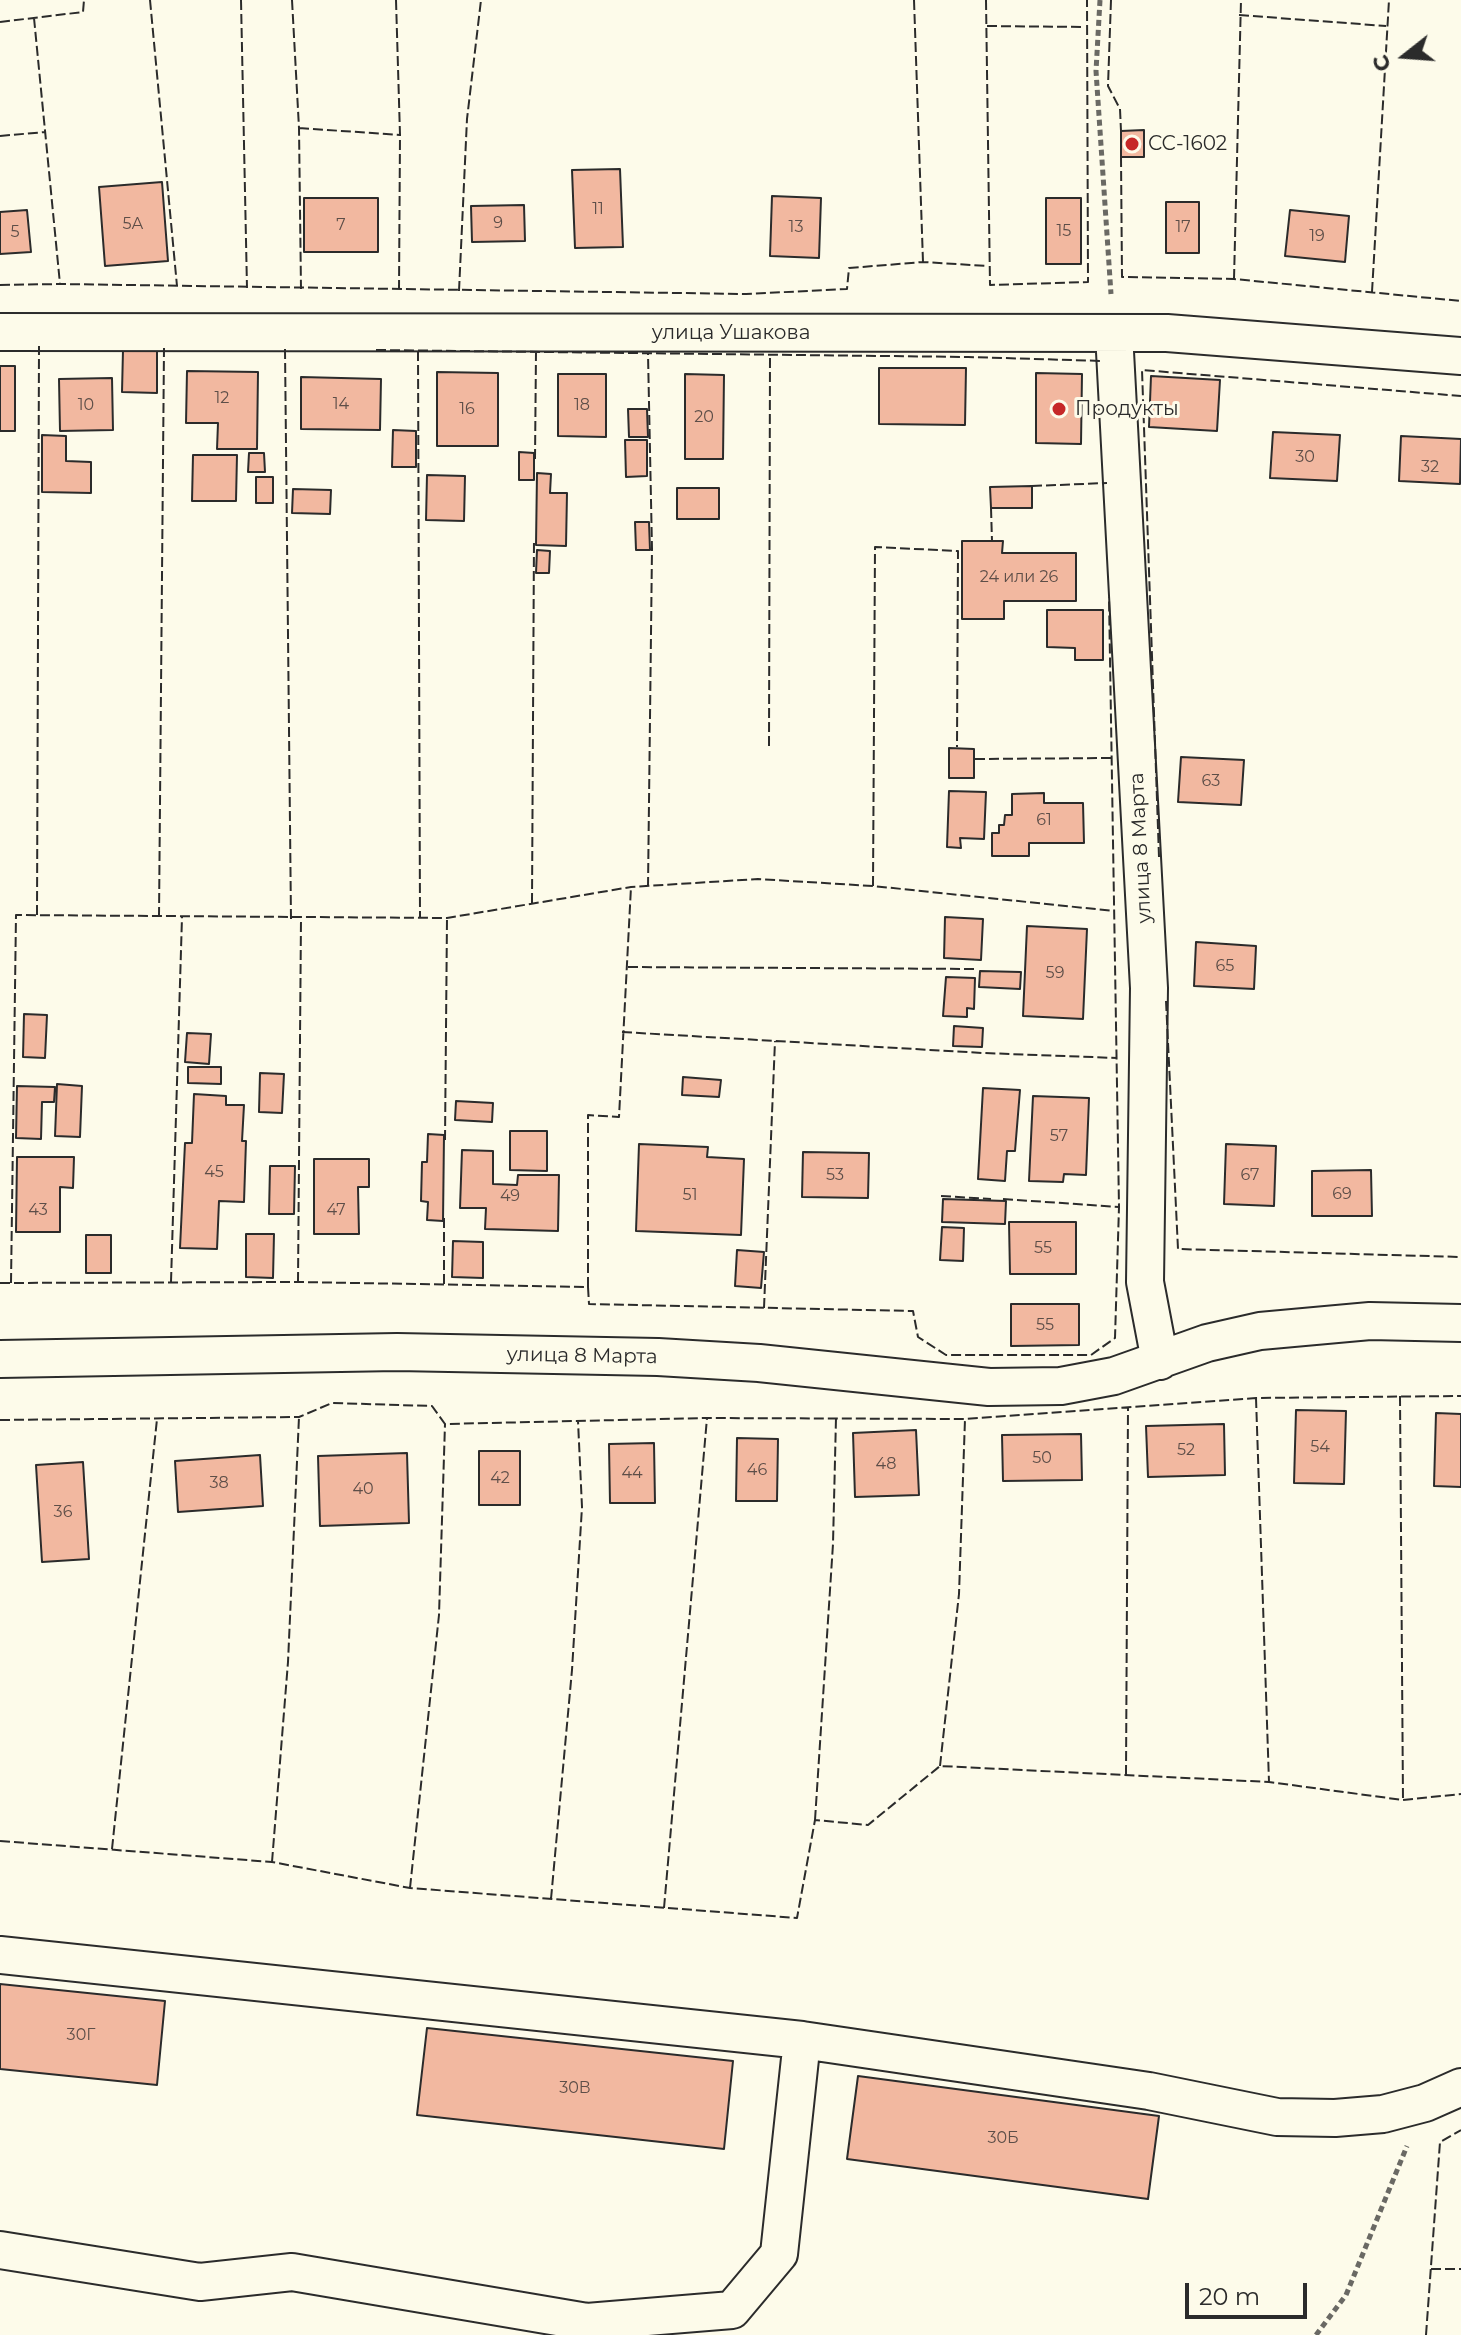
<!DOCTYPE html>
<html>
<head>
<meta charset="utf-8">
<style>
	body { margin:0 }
	#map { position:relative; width:1461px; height:2335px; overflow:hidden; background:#fdfbea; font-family:Montserrat,sans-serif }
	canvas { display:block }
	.north { position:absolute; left:1365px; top:16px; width:80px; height:80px; -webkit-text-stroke:6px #fdfbea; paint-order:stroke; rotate:253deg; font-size:22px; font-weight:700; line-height:32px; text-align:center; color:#2b2b2b }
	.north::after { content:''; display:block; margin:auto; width:28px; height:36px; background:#2b2b2b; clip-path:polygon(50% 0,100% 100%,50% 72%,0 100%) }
	.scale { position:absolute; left:1185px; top:2283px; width:122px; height:36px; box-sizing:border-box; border:4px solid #2b2b2b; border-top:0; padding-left:10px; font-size:24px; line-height:28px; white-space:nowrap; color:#2b2b2b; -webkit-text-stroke:6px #fdfbea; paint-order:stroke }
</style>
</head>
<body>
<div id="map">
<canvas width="1461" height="2335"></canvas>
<div class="north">С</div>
<div class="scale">20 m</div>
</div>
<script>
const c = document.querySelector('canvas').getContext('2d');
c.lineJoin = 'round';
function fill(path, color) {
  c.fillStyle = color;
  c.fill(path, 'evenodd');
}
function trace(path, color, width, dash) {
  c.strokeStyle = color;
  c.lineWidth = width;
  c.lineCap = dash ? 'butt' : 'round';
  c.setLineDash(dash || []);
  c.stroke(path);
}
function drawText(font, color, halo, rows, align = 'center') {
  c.font = font + ' Montserrat,sans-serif';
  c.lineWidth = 6;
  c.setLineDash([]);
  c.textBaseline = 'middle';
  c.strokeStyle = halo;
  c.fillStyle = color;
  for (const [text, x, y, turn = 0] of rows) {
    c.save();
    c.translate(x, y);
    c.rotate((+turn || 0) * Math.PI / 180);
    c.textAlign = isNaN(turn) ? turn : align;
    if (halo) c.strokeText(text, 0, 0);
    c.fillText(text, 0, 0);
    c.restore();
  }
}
const building = new Path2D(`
	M1144 130V157H1121V131Z
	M620 169 623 247 575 248 572 170Z
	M162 182 168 261 105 266 99 187Z
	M772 196 821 198 819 258 770 256Z
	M304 198H378V252H304Z
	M1046 198H1081V264H1046Z
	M1166 202H1199V253H1166Z
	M524 205 525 241 472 242 471 206Z
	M27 210 31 252 0 254V212Z
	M1290 210 1349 216 1345 262 1285 256Z
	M123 350H157V393L122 392Z
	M0 366H15V431H0Z
	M879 368H966L965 425 879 424Z
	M187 371 258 372 257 449H217L218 423H186Z
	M437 372 498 373V446H437Z
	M1036 373 1082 374 1081 444 1036 443Z
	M558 374H606V437L558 436Z
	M685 374 724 375 723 459H685Z
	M1151 376 1220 380 1217 431 1149 427Z
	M301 377 381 379 380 430 301 429Z
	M112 378 113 430 60 431 59 379Z
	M628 409H647L648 437H629Z
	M393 430 416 431V467H392Z
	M1273 432 1340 435 1337 481 1270 478Z
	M42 435 66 436V461L91 462V493L42 492Z
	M1401 436 1461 439 1460 484 1399 481Z
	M625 440H647V476L626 477Z
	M519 452 534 453V480H519Z
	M249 453H264L265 472H248Z
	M193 455H237L236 501H192Z
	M537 473 551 474 550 493H567L566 546 536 545Z
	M427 475 465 476 464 521 426 520Z
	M256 477H273V503H256Z
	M1032 486V508H991L990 487Z
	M677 488H719V519H677Z
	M293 489 331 490 330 514 292 513Z
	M635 522H649L650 550H636Z
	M962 541H1003L1002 553H1076V601H1004V619H962Z
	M537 550 550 551 549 573H536Z
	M1047 610H1103V660H1075V648L1047 647Z
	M949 748 974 749V778H949Z
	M1181 757 1244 760 1241 805 1178 802Z
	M949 791 986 792 984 839 960 838 961 848 947 847Z
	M1044 793V803H1083L1084 843H1029V856H992V833H999V825H1004L1005 815H1012V794Z
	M945 917 983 919 981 960 944 958Z
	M1027 926 1087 929 1083 1019 1023 1016Z
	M1196 942 1256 946 1254 989 1194 986Z
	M980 971 1021 972 1020 989 979 987Z
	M946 977 975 978 974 1009 967 1008V1017L943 1016Z
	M24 1014 47 1015 45 1058 23 1057Z
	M954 1026 983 1028 982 1047 953 1046Z
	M187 1033 211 1034 209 1064 185 1062Z
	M188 1067H221V1084L188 1083Z
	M260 1073 284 1074 282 1113 259 1112Z
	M683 1077 721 1080 719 1097 682 1095Z
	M57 1084 82 1086 80 1137 55 1136Z
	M17 1086 55 1087 54 1102H42L41 1139 16 1138Z
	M983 1088 1020 1090 1015 1151H1007L1005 1181 978 1179Z
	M194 1094 226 1096V1105H244L242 1141H246L244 1202 219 1201 217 1249 180 1248 185 1143H192Z
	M1033 1096 1089 1098 1086 1175 1064 1174 1063 1182 1029 1181Z
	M456 1101 493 1103 492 1122 455 1120Z
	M510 1131H547V1171L510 1170Z
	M428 1134 444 1135 443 1221 427 1220 428 1202 421 1201 422 1162H427Z
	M639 1144 708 1147 707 1157 744 1159 741 1235 636 1231Z
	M1226 1144 1276 1146 1274 1206 1224 1204Z
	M462 1150 493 1151V1184L517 1185 518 1175H559L558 1231 485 1229 486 1208H460Z
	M803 1152 869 1153 868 1198 802 1197Z
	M17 1157H74L73 1188 60 1187V1232H16Z
	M314 1159H369V1187H358L359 1234H314Z
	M270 1166H295L294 1214H269Z
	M1371 1170 1372 1216H1312V1171Z
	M943 1199 1006 1201 1005 1224 942 1222Z
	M1009 1222H1076V1274H1010Z
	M942 1227 964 1228 963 1261 940 1260Z
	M246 1234H274L273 1278 246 1277Z
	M86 1235H111V1273H86Z
	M453 1241 483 1242V1278L452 1277Z
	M737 1250 764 1252 761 1288 735 1286Z
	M1011 1304H1079V1345L1011 1346Z
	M1296 1410 1346 1411 1344 1484 1294 1483Z
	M1436 1413 1461 1414V1487L1434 1486Z
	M1224 1424 1225 1475 1148 1477 1146 1426Z
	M916 1430 919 1495 855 1497 853 1433Z
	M1081 1434 1082 1480 1003 1481 1002 1435Z
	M737 1438 778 1439 777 1501H736Z
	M654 1443 655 1503H610L609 1444Z
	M479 1451H520V1505H479Z
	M407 1453 409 1523 320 1526 318 1456Z
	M260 1455 263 1506 178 1512 175 1461Z
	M83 1462 89 1559 42 1562 36 1465Z
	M0 1984 165 2001 157 2085 0 2069Z
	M427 2028 733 2061 724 2149 417 2115Z
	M858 2076 1159 2116 1148 2199 847 2159Z`);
fill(building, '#f2b8a0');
trace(building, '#2b2b2b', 2);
const minor = new Path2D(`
	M0 332 1167 333 1461 356
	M1114 333 1149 988 1145 1282 1160 1361
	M0 1359 397 1352 658 1357 759 1363 989 1387 1061 1386 1114 1376 1207 1343 1260 1331 1370 1321 1461 1323
	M0 1955 802 2040 1149 2091 1277 2117 1335 2118 1383 2114 1425 2103 1461 2087
	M0 2250 200 2282 292 2272 587 2322 732 2310 779 2254 802 2040`);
trace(minor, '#2b2b2b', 40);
trace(new Path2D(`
	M1100 0 1096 71 1111 294
	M1316 2335 1346 2295 1407 2146`), '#6a6964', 5, [6, 4]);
trace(minor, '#fdfbea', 36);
trace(new Path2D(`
	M150 0 177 286
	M241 0 247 288
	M292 0 299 128 301 289
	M396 0 400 135 399 290
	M914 0 923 262
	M986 0 990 285 1088 282 1087 0
	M1111 0 1108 86 1120 109 1121 131
	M1239 15 1386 26
	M34 18 60 284
	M0 22 83 12 84 0
	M987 26 1085 27
	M299 128 400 135
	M0 136 45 132
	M1121 157 1122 277 1234 279 1461 301
	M1234 279 1241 0
	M0 285 60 284 746 294 847 289 849 268 923 262 988 266
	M459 291 467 119 481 0
	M1372 292 1389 0
	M285 349 291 919
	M376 350 968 357 1103 361
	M418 351 420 918
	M535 459 536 352
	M1032 486 1107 483
	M991 508 992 541
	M769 746 770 355
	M975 759 1111 758
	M1159 857 1142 370 1461 396
	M873 886 875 547 958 551 957 747
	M648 887 652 549 648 354
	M532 903 534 539
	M37 915 39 346
	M159 917 164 348
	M628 967 976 969
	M1166 1001 1178 1249 1461 1257
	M622 1032 983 1053 1117 1058
	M445 1140 447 918
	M941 1196 991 1199
	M1003 1199 1119 1207
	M171 1282 182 917
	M298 1282 301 919
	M0 1283 298 1282 588 1287 589 1304 913 1311 918 1337 946 1355H1091L1115 1338 1119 1207 1109 597
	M11 1283 16 915 447 918 631 887 758 879 873 886 1114 911
	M444 1284V1216
	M588 1287V1115L619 1117 631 887
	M764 1308 775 1041
	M1400 1396 1403 1800
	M1256 1398 1269 1782
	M0 1420 299 1417 332 1403 432 1406 445 1424 707 1418 965 1419 1256 1398 1461 1396
	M940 1766 959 1594 965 1419
	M1126 1775 1128 1407
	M815 1820 833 1544 836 1418
	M0 1841 272 1862 410 1888 797 1918 815 1820 868 1825 940 1766 1269 1782 1403 1800 1461 1794
	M112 1849 157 1419
	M272 1862 288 1662 299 1417
	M410 1888 439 1615 445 1424
	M551 1899 572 1670 582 1507 578 1421
	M664 1908 707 1418
	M1431 2269H1461
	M1426 2335 1440 2142 1461 2130`), '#2b2b2b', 2, [10, 4]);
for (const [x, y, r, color] of [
	[1132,144,8,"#c62828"],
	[1059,409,8,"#c62828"]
]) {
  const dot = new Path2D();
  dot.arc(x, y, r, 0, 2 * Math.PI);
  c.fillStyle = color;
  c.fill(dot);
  trace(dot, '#fdfbea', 3);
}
drawText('16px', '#5d4e48', null, [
	["11",598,209],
	["9",498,223],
	["5А",133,224],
	["7",341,225],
	["13",796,227],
	["17",1183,227],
	["15",1064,231],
	["5",15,232],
	["19",1317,236],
	["12",222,398],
	["14",341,404],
	["10",86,405],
	["18",582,405],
	["16",467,409],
	["20",704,417],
	["30",1305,457],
	["32",1430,467],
	["24 или 26",1019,577],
	["63",1211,781],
	["61",1044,820],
	["65",1225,966],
	["59",1055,973],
	["57",1059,1136],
	["45",214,1172],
	["53",835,1175],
	["67",1250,1175],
	["69",1342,1194],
	["51",690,1195],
	["49",510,1196],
	["43",38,1210],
	["47",336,1210],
	["55",1043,1248],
	["55",1045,1325],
	["54",1320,1447],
	["52",1186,1450],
	["50",1042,1458],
	["48",886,1464],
	["46",757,1470],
	["44",632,1473],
	["42",500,1478],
	["38",219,1483],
	["40",363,1489],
	["36",63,1512],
	["30Г",81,2035],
	["30В",575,2088],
	["30Б",1003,2138]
]);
drawText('20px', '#2b2b2b', '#fdfbea', [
	["СС-1602",1148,144],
	["Продукты",1075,409]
], 'left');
drawText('20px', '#2b2b2b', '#fdfbea', [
	["улица Ушакова",731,333],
	["улица 8 Марта",1141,848,-93],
	["улица 8 Марта",582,1356,1]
]);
</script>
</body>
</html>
